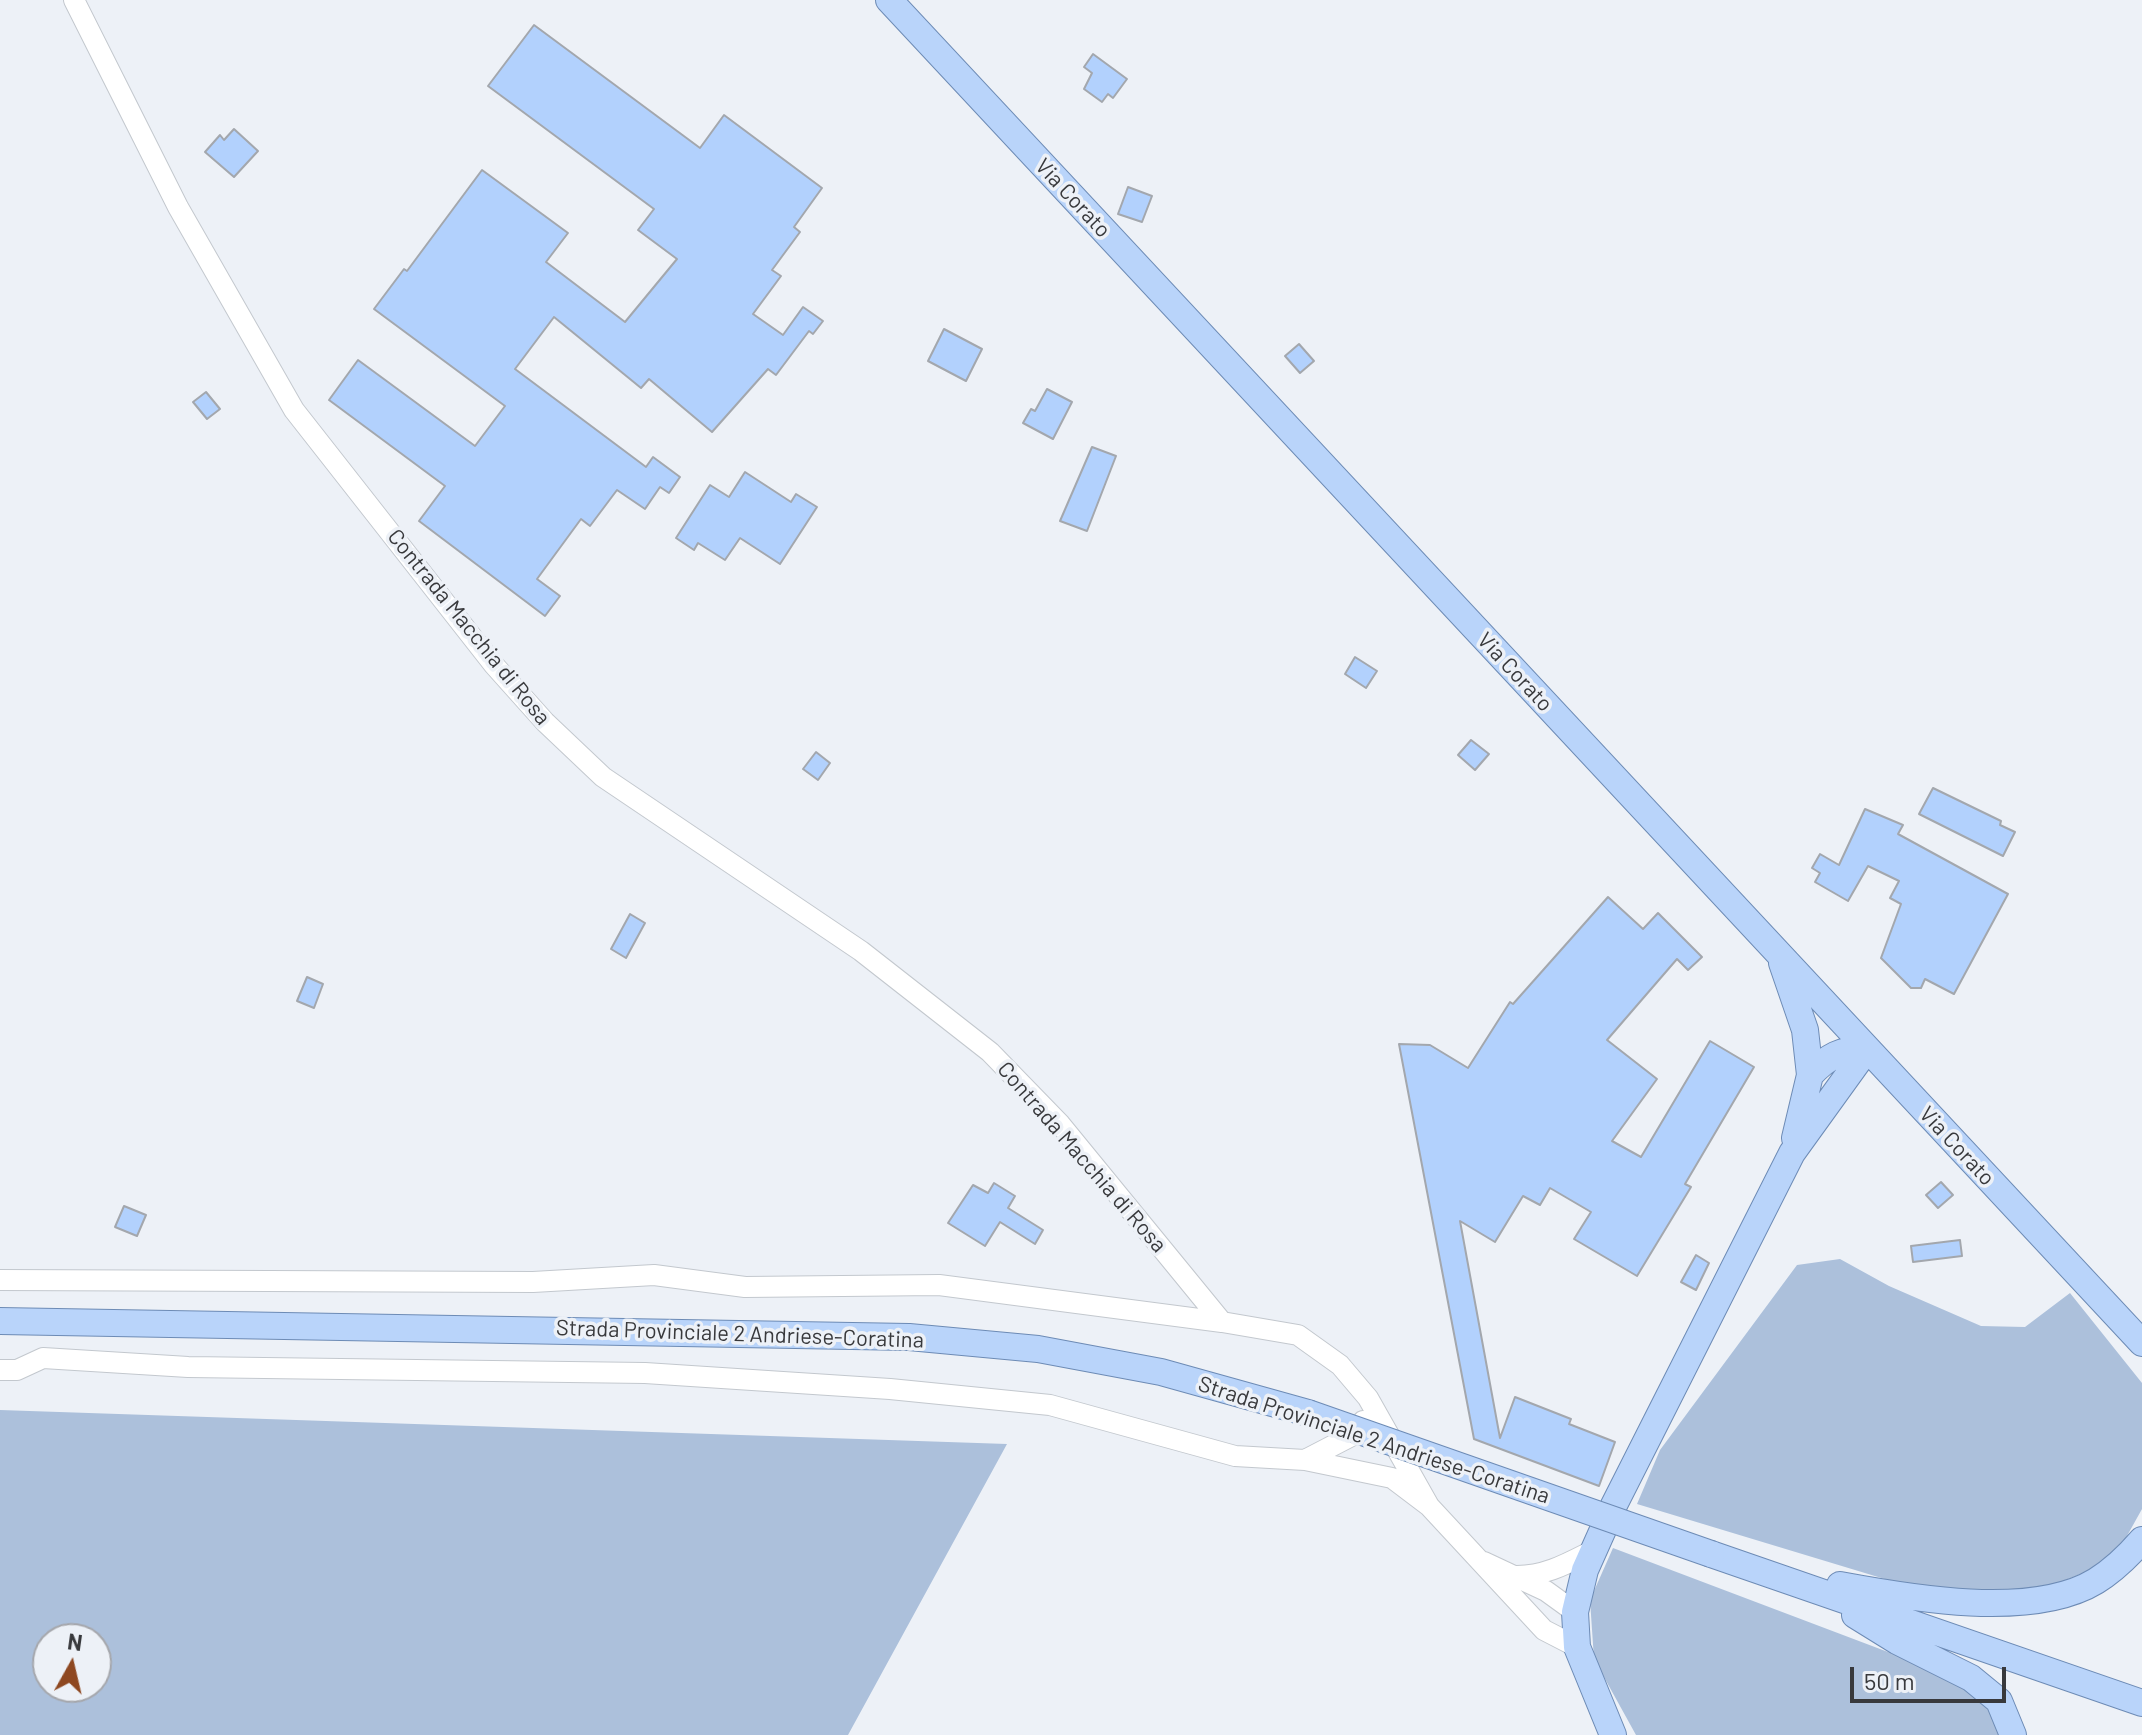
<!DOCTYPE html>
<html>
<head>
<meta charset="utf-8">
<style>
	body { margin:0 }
	#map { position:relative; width:2142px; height:1735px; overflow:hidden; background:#edf1f7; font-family:Barlow,sans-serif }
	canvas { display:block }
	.north { position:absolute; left:32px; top:1623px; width:80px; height:80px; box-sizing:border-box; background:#edf1f7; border:2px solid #a5a7ac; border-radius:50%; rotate:8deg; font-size:22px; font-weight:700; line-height:32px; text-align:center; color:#38393c }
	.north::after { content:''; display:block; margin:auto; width:28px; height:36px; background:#8e4821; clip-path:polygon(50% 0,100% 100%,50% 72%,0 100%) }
	.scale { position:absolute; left:1850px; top:1667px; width:156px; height:36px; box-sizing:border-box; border:4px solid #38393c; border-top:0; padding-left:10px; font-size:24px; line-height:28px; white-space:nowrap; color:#38393c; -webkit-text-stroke:6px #edf1f7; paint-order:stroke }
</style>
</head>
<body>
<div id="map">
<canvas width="2142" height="1735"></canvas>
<div class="north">N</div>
<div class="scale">50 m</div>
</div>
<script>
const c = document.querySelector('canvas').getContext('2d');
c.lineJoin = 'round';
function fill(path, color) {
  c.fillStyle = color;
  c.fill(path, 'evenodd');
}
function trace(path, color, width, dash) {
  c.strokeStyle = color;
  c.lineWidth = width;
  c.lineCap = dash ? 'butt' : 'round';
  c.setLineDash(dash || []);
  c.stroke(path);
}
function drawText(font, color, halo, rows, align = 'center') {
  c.font = font + ' Barlow,sans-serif';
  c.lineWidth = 7;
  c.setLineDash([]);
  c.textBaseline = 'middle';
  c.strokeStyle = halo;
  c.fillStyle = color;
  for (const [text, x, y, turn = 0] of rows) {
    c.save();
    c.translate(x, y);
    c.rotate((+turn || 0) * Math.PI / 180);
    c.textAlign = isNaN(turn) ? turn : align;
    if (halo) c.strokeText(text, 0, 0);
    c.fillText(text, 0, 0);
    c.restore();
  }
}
fill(new Path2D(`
	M1840 1259 1889 1286 1981 1326 2025 1327 2070 1293 2142 1383V1509L2113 1561 2033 1593H1931L1637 1504 1660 1450 1797 1265Z
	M0 1410 1007 1444 848 1735H0ZM48 1639H96V1687H48Z
	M1613 1548 1962 1680 2002 1718 2005 1735H1636L1594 1659 1590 1600Z`), '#acc0db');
const building = new Path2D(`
	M534 25 700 148 724 115 822 188 794 227 800 232 772 270 781 276 753 314 783 335 803 307 823 321 813 334 809 331 776 375 768 369 712 432 649 379 641 388 554 317 515 369 646 467 653 457 680 477 669 493 660 487 645 509 617 490 590 526 581 519 537 579 560 596 545 616 419 521 445 486 329 400 358 360 475 446 505 406 374 309 404 269 407 271 482 170 568 233 546 262 625 322 677 259 638 230 654 209 488 86Z
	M1093 54 1127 79 1113 98 1108 94 1102 102 1084 89 1092 73 1084 67Z
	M234 129 258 151 234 177 205 152 220 135 224 140Z
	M1128 187 1152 196 1142 222 1118 214Z
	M944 329 982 349 966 381 928 361Z
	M1299 344 1314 361 1300 373 1285 356Z
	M1047 389 1072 402 1053 439 1023 423 1031 409 1035 411Z
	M206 392 220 409 207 419 193 402Z
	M1092 447 1116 456 1087 531 1060 521Z
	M745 472 791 502 796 494 817 507 780 564 740 538 725 560 698 543 694 550 676 538 710 485 729 497Z
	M1355 657 1377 671 1366 688 1345 674Z
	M1471 740 1489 754 1475 770 1458 755Z
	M816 752 830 763 818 780 803 769Z
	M1933 788 2001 821 2000 825 2015 832 2003 856 1919 814Z
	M1865 809 1903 825 1898 834 2008 894 1954 994 1925 979 1921 988H1911L1881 958 1901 904 1890 898 1899 881 1868 866 1848 901 1815 882 1820 873 1812 868 1820 854 1839 865Z
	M1608 897 1643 929 1658 913 1702 957 1688 970 1677 959 1607 1040 1657 1079 1612 1141 1641 1157 1710 1041 1754 1067 1685 1184 1691 1187 1637 1276 1574 1239 1591 1212 1550 1188 1540 1205 1523 1196 1495 1242 1460 1221 1500 1438 1515 1397 1571 1419 1569 1424 1615 1442 1599 1486 1474 1439 1399 1044 1430 1045 1468 1068 1510 1002 1513 1004Z
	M630 914 645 923 626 958 611 949Z
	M307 977 323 984 314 1008 297 1001Z
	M1941 1182 1953 1195 1938 1208 1926 1195Z
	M994 1183 1015 1196 1008 1208 1043 1230 1035 1244 1000 1222 985 1246 948 1223 973 1185 988 1193Z
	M124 1206 146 1215 137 1236 115 1227Z
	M1960 1240 1962 1256 1913 1262 1911 1246Z
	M1696 1255 1709 1263 1696 1290 1681 1282Z`);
fill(building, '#b2d1fd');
trace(building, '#a3a7ad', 2);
const minor = new Path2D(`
	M74 0 178 207 294 410 494 665 545 722 603 777 861 951 990 1052 1060 1124 1222 1322
	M0 1280 533 1282 654 1275 745 1287 939 1285 1222 1322 1298 1335 1340 1365 1368 1398 1429 1506
	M0 1370H17L43 1358 188 1367 645 1373 890 1389 1050 1405 1235 1456 1305 1460 1361 1431 1363 1421
	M1305 1460 1392 1478 1429 1506 1544 1630 1577 1647
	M1484 1562 1546 1591 1575 1612
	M1517 1576C1546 1576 1568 1563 1594 1550`);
const major = new Path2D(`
	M889 0 2142 1343
	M1782 963 1805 1030 1810 1075 1795 1138
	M1810 1075C1828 1056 1841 1049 1867 1049
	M0 1321 909 1337 1038 1349 1161 1372 1308 1413
	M1711 1554 2142 1703
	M1840 1585C1910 1598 2032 1620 2096 1581 2114 1570 2129 1555 2142 1540
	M1855 1615 1897 1641 1971 1678 1999 1701 2013 1735
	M1613 1735 1577 1647 1575 1612 1585 1570 1614 1505 1792 1153 1867 1049`);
trace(minor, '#c3c8ce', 22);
trace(major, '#6d8bb5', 28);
trace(minor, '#fff', 20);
trace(major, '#b9d4fa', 26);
const majorBridge = new Path2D(`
	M1308 1413 1711 1554`);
trace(majorBridge, '#6d8bb5', 28, []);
trace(majorBridge, '#b9d4fa', 26);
drawText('22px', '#38393c', '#edf1f7', [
	["Via Corato",1073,198,47],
	["Contrada Macchia di Rosa",469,627,51],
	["Via Corato",1515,672,47],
	["Via Corato",1957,1146,47],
	["Contrada Macchia di Rosa",1082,1157,49],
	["Strada Provinciale 2 Andriese-Coratina",740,1334,2],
	["Strada Provinciale 2 Andriese-Coratina",1374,1440,18]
]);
</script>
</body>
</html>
